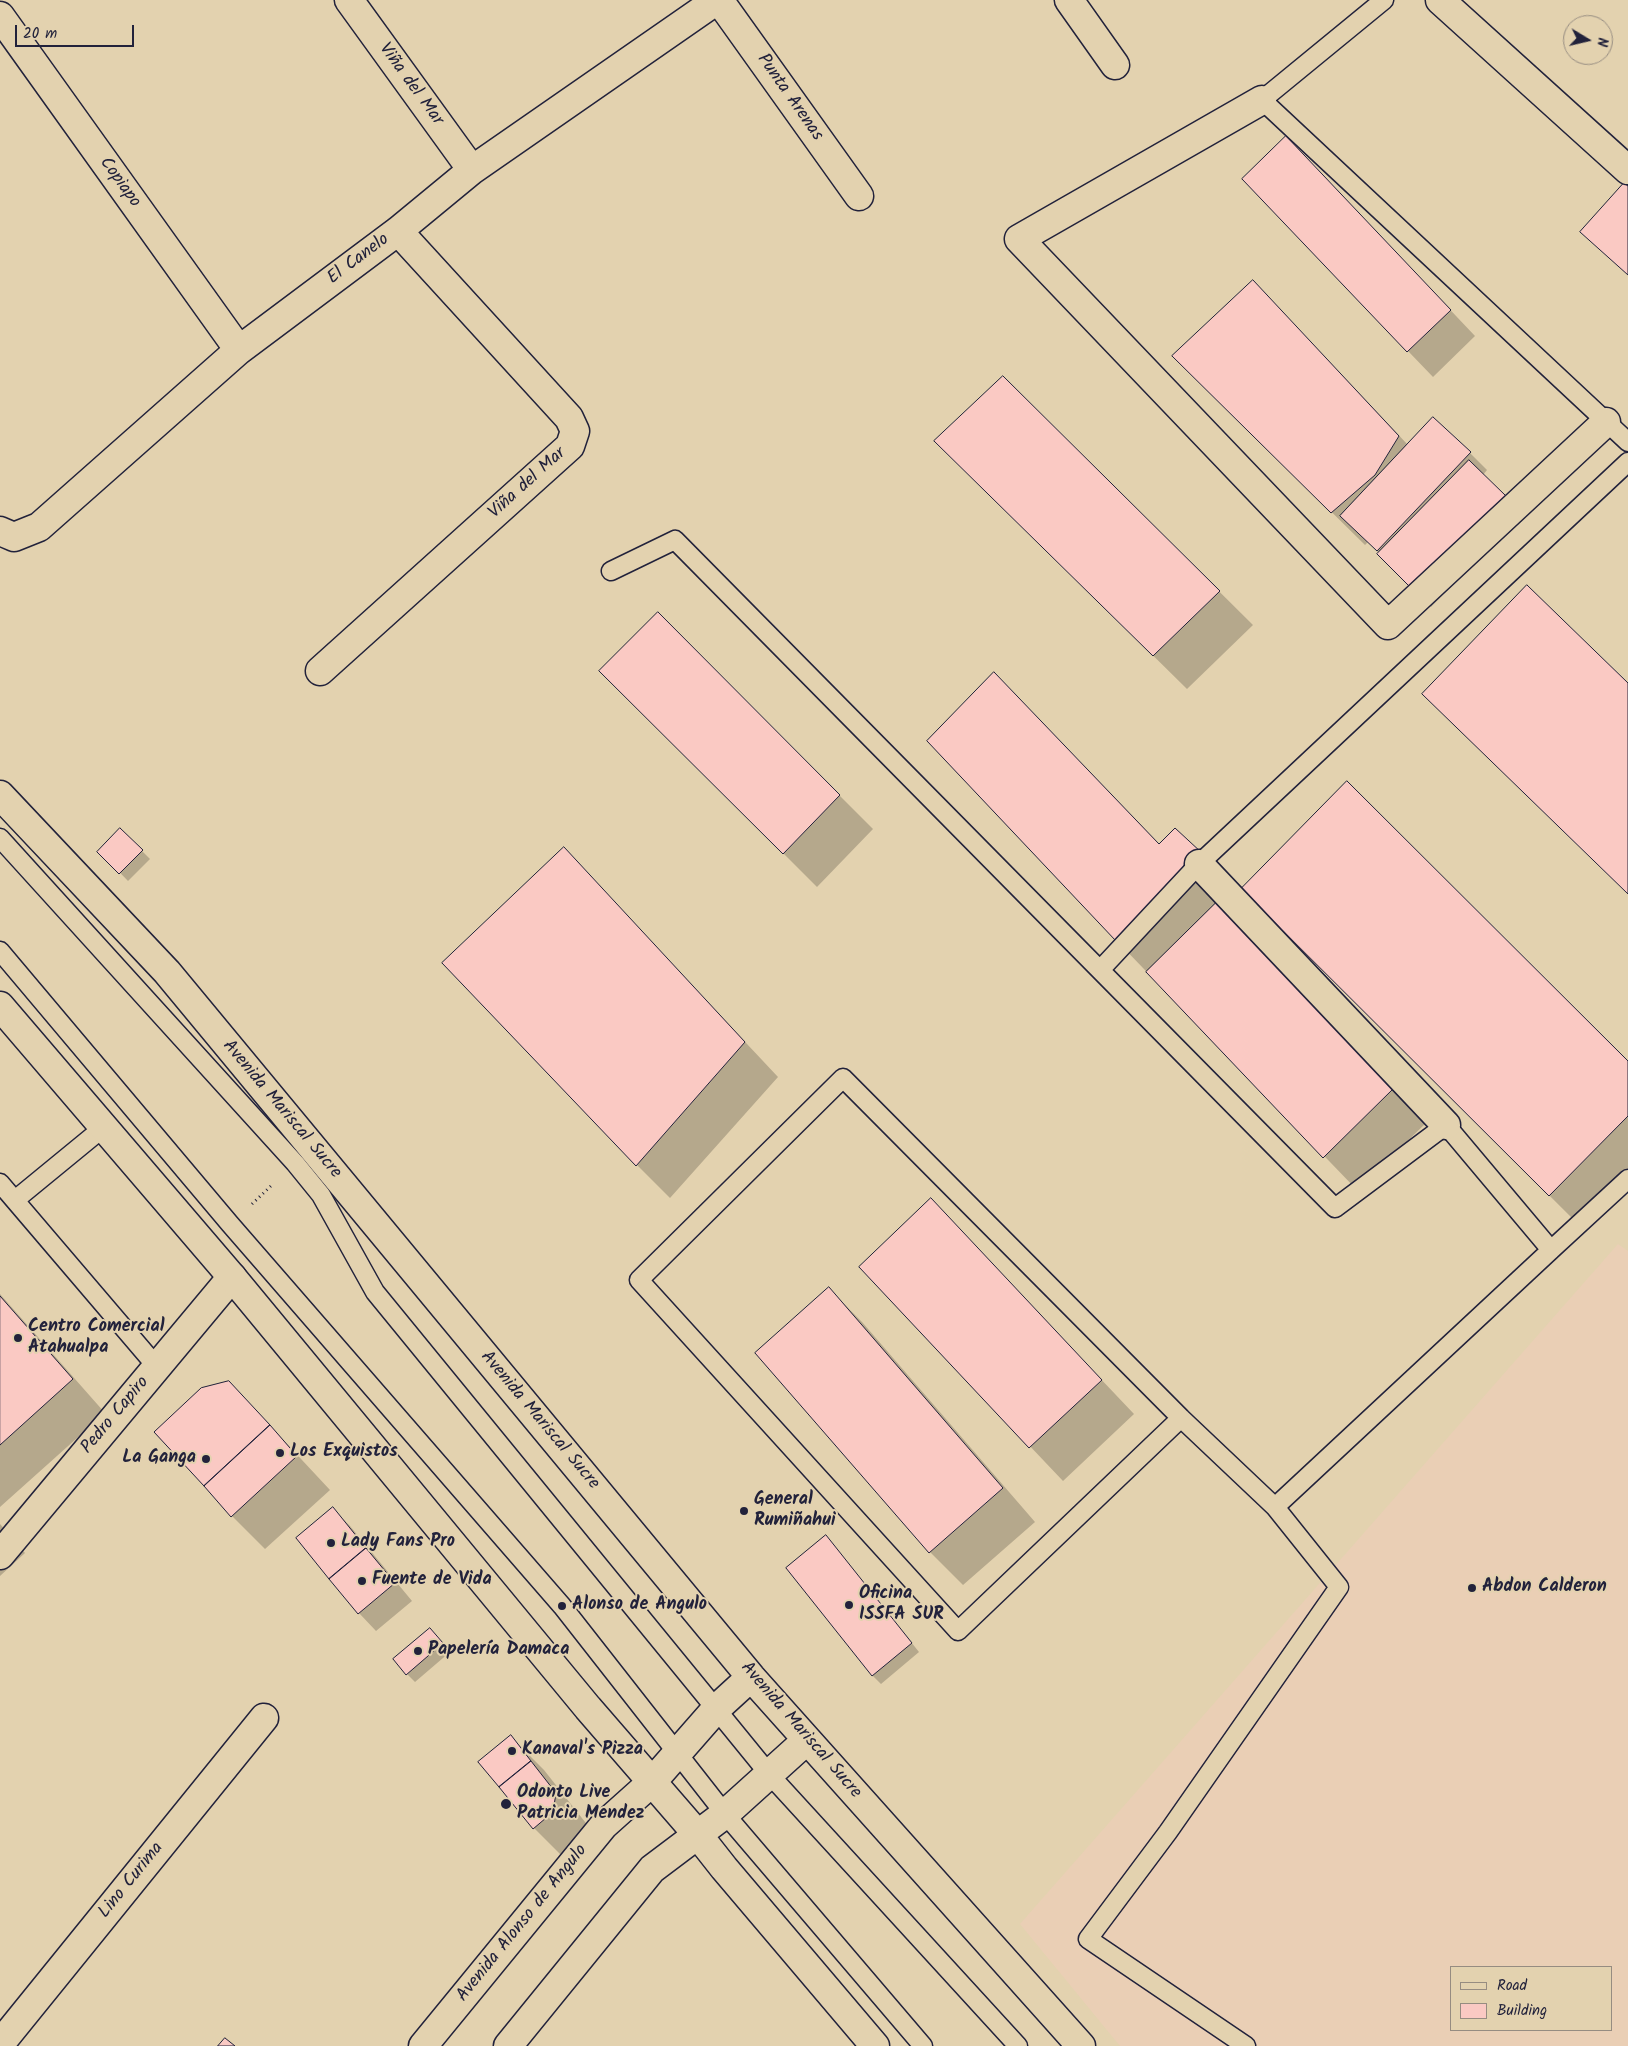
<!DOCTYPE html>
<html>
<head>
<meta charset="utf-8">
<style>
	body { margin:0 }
	#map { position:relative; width:1628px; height:2046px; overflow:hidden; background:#e3d2af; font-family:Kalam,sans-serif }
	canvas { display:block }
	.legend { position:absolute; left:1450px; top:1966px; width:162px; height:65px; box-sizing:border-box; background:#e3d2af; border:1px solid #968c81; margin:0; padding:6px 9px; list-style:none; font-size:15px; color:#22223b }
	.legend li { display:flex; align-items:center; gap:10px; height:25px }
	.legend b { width:25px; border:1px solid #968c81 }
	.north { position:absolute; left:1563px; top:15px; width:50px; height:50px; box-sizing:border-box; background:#e3d2af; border:1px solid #968c81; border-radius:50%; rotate:99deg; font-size:14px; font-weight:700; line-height:20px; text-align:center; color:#22223b }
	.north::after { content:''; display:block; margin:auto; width:18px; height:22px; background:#22223b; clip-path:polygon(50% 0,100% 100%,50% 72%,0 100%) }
	.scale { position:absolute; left:15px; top:25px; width:119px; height:22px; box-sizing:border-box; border:2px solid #22223b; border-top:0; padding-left:6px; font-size:15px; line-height:18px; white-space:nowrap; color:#22223b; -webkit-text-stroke:4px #e3d2af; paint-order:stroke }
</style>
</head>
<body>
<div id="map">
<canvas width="1628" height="2046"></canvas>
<ul class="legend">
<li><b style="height:6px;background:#e3d2af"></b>Road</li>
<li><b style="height:14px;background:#fac9c3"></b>Building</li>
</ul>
<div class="north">N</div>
<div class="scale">20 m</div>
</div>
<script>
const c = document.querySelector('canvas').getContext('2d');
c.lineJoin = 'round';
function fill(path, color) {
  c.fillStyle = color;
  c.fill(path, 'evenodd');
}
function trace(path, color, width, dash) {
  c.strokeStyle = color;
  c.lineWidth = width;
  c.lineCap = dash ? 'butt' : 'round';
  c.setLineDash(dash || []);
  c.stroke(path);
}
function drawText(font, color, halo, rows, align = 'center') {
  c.font = font + ' Kalam,sans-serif';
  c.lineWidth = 4;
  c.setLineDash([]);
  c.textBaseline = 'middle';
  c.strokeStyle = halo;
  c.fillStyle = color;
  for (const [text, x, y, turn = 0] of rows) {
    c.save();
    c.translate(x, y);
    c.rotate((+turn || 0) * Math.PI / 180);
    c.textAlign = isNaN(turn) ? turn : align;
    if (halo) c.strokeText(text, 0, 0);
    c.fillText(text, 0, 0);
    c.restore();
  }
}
fill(new Path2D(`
	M1618 1244 1628 1251V2046H1120L1020 1924ZM1452 1967H1612V2030H1452Z`), '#eacfb5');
fill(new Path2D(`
	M1311 163 1475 336 1433 377 1408 351Z
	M1253 281 1408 445 1470 453 1487 470 1483 475 1522 514 1431 607 1379 553 1368 542 1365 545 1207 389Z
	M1003 377 1253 625 1187 689 969 474Z
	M658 614 873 829 817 887 601 671Z
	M1027 707 1160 845 1175 830 1427 1122 1357 1190 1116 940Z
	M120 829 150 859 128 881 99 851Z
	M564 849 778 1077 670 1198 637 1165Z
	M1242 889 1628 1063V1183L1583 1229Z
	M931 1200 1134 1414 1063 1481 860 1267Z
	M829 1289 862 1322 1035 1522 963 1585 930 1552Z
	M0 1294 105 1413 0 1507Z
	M246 1400 330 1490 265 1549 232 1516Z
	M333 1509 350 1526 412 1601 376 1631 359 1613 297 1538Z
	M0 1524 25 1553 0 1576Z
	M826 1536 919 1652 881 1684 872 1675Z
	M438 1638 450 1652 415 1682 407 1674Z
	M511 1737 544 1770 589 1827 567 1861 534 1828Z`), '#0003');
const building = new Path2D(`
	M1286 136 1451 310 1407 352 1242 179Z
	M1624 183 1628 186V275L1580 232Z
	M1253 280 1399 436 1375 475 1331 513 1172 356Z
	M1003 376 1220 591 1153 656 934 441Z
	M1433 417 1471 452 1377 551 1340 516Z
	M1469 460 1506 496 1413 590 1377 554Z
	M1527 585 1628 683V894L1422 694Z
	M658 612 840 795 783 854 599 671Z
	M994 672 1159 844 1175 828 1202 853 1116 941 927 741Z
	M1347 781 1628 1061V1116L1549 1196 1241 889Z
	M120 828 143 850 119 874 97 852Z
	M564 847 745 1042 636 1166 442 963Z
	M1217 902 1394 1088 1323 1158 1146 972Z
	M931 1198 1102 1380 1029 1448 859 1267Z
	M829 1287 1003 1488 929 1553 755 1353Z
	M0 1296 73 1379 0 1445Z
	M229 1381 270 1425 204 1486 154 1432 201 1388Z
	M270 1425 297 1456 231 1517 204 1486Z
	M333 1507 366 1548 329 1579 296 1538Z
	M826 1535 912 1643 872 1676 786 1568Z
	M366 1548 395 1583 358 1614 329 1579Z
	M430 1628 443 1643 406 1675 393 1659Z
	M511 1735 531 1761 499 1787 478 1762Z
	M531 1761 556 1793 553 1812 533 1829 499 1787Z
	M225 2038 235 2046H218Z`);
fill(building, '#fac9c3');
trace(building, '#22223b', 1);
const lane = new Path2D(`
	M1384 0 1262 100 1628 442
	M611 571 675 540 1335 1208 1446 1125 1551 1250 1628 1179
	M0 838 295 1163 321 1195 375 1292 716 1709 769 1774 1018 2046
	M0 951 230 1224 562 1606 725 1814 923 2046
	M1100 970 1199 864 1628 462
	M0 1183 157 1367
	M15 1200 104 1127
	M1181 1418 958 1631 639 1280 843 1078 1181 1418 1275 1507 1551 1250
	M1246 2046 1088 1939 1168 1832 1339 1587 1275 1507`);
const street = new Path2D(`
	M349 0 472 170
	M719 0 859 196
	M1069 0 1115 65
	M1440 0 1628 170
	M0 16 239 350
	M1262 100 1019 239 1388 625 1606 422
	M0 531 14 537 39 527 239 350 398 231 472 170 717 0
	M320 671 570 446 575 431 569 418 398 231
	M1199 864 1446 1125
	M0 1555 232 1277
	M0 2044 264 1718`);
const primary = new Path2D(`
	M0 795 167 972 751 1677 1081 2046
	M0 1006 232 1277 588 1708 698 1835 724 1868 875 2046
	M423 2046 604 1825 652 1782 716 1709 751 1677
	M508 2046 652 1869 725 1814 807 1740`);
trace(lane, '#22223b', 21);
trace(street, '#22223b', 31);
trace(primary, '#22223b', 31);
trace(new Path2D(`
	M252 1204 273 1184`), '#22223b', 3, [1, 4]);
trace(lane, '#e3d2af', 18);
trace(street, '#e3d2af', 28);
trace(primary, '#e3d2af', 28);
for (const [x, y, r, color] of [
	[18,1338,5,"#22223b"],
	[280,1453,5,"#22223b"],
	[206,1459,5,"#22223b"],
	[744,1511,5,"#22223b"],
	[331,1543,5,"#22223b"],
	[362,1581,5,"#22223b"],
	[1472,1588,5,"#22223b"],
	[849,1605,5,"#22223b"],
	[562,1606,5,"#22223b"],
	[418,1651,5,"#22223b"],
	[512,1751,5,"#22223b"],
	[506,1804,6,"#22223b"]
]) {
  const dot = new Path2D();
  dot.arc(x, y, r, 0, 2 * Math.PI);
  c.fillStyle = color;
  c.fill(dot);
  trace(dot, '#e3d2af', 2);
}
drawText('18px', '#22223b', '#e3d2af', [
	["Viña del Mar",410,85,54],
	["Punta Arenas",789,98,55],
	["Copiapo",119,183,54],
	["El Canelo",359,260,-37],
	["Viña del Mar",528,484,-42],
	["Avenida Mariscal Sucre",281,1110,50],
	["Pedro Capiro",116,1416,-50],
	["Avenida Mariscal Sucre",539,1421,50],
	["Avenida Mariscal Sucre",800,1731,49],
	["Lino Curima",132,1881,-51],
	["Avenida Alonso de Angulo",523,1924,-51]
]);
drawText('bold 18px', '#22223b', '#e3d2af', [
	["Centro Comercial",28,1328],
	["Atahualpa",28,1349],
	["Los Exquistos",290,1453],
	["La Ganga",196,1459,"right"],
	["General",754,1501],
	["Rumiñahui",754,1522],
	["Lady Fans Pro",341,1543],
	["Fuente de Vida",372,1581],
	["Abdon Calderon",1482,1588],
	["Oficina",859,1595],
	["ISSFA SUR",859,1616],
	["Alonso de Angulo",572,1606],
	["Papelería Damaca",428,1651],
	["Kanaval's Pizza",522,1751],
	["Odonto Live",517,1794],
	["Patricia Mendez",517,1815]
], 'left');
</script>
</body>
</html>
